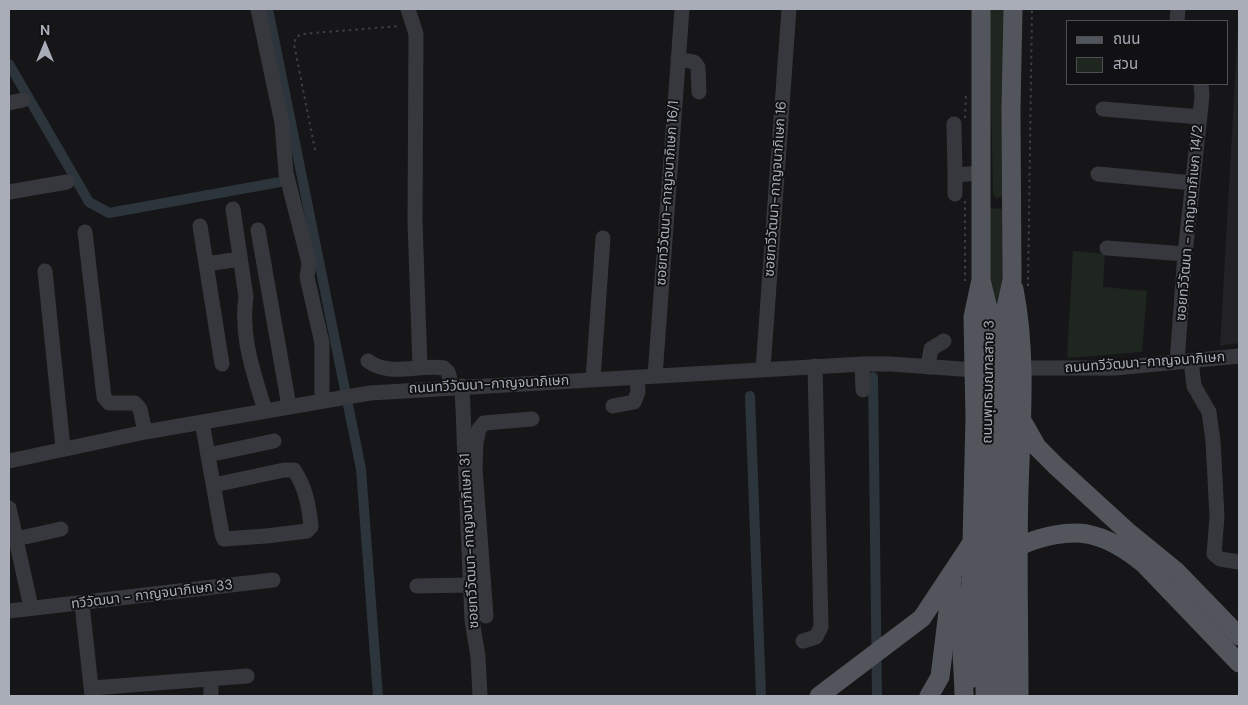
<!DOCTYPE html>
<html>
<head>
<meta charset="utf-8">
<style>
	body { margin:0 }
	#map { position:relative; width:1248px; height:705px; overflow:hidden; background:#161618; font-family:"DM Sans","Noto Sans Thai",sans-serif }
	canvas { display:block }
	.frame { position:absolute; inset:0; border:10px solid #a8adb8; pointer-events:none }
	.legend { position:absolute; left:1066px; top:20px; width:162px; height:65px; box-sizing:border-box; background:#111113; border:1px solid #4d4f55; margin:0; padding:6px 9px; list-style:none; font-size:15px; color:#a8adb8 }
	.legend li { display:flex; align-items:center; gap:10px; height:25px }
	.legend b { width:25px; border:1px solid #4d4f55 }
	.north { position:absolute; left:20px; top:20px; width:50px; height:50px; -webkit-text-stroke:4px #111113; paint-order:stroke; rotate:0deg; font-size:14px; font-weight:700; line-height:20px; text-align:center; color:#a8adb8 }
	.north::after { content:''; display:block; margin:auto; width:18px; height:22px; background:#a8adb8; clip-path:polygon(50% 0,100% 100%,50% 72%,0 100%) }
</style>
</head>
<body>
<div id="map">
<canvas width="1248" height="705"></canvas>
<div class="frame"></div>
<ul class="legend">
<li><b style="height:6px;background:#53555c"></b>ถนน</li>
<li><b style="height:14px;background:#1e261f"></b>สวน</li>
</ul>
<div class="north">N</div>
</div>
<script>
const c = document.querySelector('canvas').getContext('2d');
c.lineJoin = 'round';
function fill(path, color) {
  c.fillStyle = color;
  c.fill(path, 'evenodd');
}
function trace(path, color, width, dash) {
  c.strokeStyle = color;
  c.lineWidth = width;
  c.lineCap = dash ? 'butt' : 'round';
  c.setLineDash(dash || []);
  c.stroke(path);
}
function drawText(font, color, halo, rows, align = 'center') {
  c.font = font + ' "DM Sans","Noto Sans Thai",sans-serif';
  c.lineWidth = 4;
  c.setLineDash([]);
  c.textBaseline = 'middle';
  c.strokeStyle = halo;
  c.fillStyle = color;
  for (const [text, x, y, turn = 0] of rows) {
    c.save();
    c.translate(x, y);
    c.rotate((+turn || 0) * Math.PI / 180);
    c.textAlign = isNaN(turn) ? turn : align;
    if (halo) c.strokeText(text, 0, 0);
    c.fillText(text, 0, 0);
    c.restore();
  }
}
fill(new Path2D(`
	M1239 9V343L1220 346Z`), '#222225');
fill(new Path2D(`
	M989 9H1008L1003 196 996 199 993 194Z
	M989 208 1002 209V307L998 326 987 287Z
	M1073 251 1105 254 1103 287 1147 291 1142 352 1067 358Z`), '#1e261f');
trace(new Path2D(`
	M268 9 361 469 378 696
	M9 64 89 202 109 213 280 182
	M873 377 877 696
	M750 396 761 696`), '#2c353c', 10);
trace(new Path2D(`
	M965 118 966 93
	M315 150 294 44 296 37 302 34 400 26
	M965 201V281
	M1028 286 1032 9`), '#3d3f44', 2, [2.5, 4]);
trace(new Path2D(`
	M258 9 282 123 286 173 309 263 307 277 322 343V400
	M408 9 416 34 415 221 420 367
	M1177 21 1178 9
	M678 59 694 62 698 67 699 92
	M9 103 23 100
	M1103 109 1200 117
	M954 124 955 175 982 173
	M1098 174 1193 183
	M955 175V194
	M9 192 67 182
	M233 209 246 297C240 337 254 373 265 411
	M200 226 222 364
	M258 230 289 406
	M85 232 104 397 109 403H135L140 409 145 432
	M1107 248 1185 254
	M206 264 240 259
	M45 271 63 448
	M368 361C390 377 418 364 444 368L448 372 452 386
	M1191 361 1194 386 1209 412 1213 441 1217 517 1214 554 1220 559 1239 562
	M1177 362 1185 254 1202 96 1201 84
	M862 364 863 390
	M928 367 931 349 944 341
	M1021 368H1115L1239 356
	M763 369 789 9
	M655 376 682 9
	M593 379 603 238
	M462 386 472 620 478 657 480 696
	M613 406 634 402 638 392 637 377
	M202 422 222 534 224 539 266 536 307 531 311 527C309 506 306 488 294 470H284L214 485
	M464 443H476L475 468 486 616
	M476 443 479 429 484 423 532 419
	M208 455 274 441
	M9 461 145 432 370 393 862 364H891L975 370
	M9 508 31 607
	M16 539 61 529
	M417 586 470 585
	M82 604 92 696
	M9 611 273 580
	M803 641 816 637 821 627 815 366
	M211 679V696
	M92 688 247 676`), '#37383d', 15);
trace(new Path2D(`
	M981 9V280L990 317 985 696
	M1014 289C1027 354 1021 424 1019 490 1017 559 1019 628 1019 696
	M1021 419 1037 447 1057 467 1127 531 1176 571 1239 636
	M973 678 971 582 975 418 973 317 980 284
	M819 696 922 618 971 544
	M929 696 940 677 952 579
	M1001 696 1004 505V317L1012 280 1011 108 1013 9`), '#53555c', 19);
trace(new Path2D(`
	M964 696C964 666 956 617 969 590 986 553 1048 528 1087 534 1109 538 1127 550 1144 564L1239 663`), '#53555c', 19);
drawText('14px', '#a8adb8', '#111113', [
	["ซอยทวีวัฒนา-กาญจนาภิเษก 16",776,189,-86],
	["ซอยทวีวัฒนา-กาญจนาภิเษก 16/1",668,193,-86],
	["ซอยทวีวัฒนา - กาญจนาภิเษก 14/2",1190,223,-85],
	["ถนนทวีวัฒนา-กาญจนาภิเษก",1145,363,-4],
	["ถนนพุทธมณฑลสาย 3",989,382,-89],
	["ถนนทวีวัฒนา-กาญจนาภิเษก",489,385,-3],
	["ซอยทวีวัฒนา-กาญจนาภิเษก 31",470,541,-93],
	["ทวีวัฒนา - กาญจนาภิเษก 33",152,595,-7]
]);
</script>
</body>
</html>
